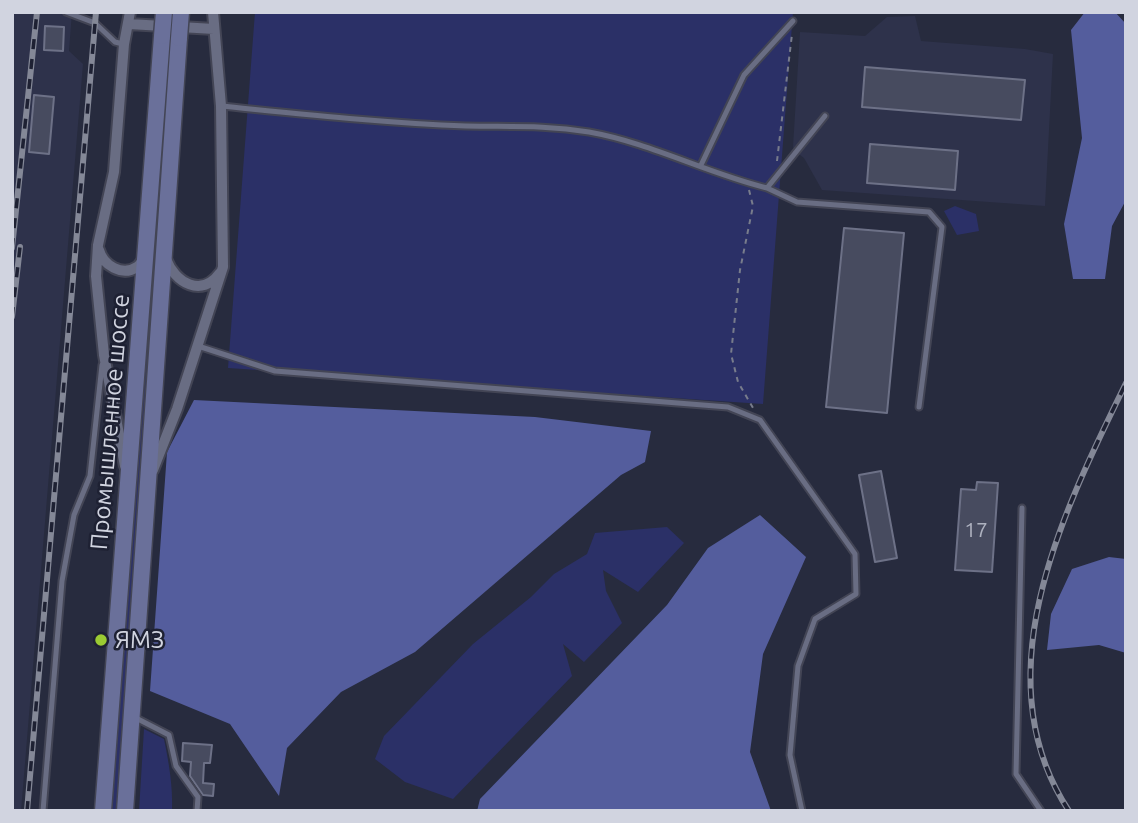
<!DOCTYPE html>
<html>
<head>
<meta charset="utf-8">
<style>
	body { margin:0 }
	#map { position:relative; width:1138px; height:823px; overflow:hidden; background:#272b3e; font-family:Ubuntu,sans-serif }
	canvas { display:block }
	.frame { position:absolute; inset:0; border:14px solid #d1d4e0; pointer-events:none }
</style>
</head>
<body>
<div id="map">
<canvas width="1138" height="823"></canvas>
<div class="frame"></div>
</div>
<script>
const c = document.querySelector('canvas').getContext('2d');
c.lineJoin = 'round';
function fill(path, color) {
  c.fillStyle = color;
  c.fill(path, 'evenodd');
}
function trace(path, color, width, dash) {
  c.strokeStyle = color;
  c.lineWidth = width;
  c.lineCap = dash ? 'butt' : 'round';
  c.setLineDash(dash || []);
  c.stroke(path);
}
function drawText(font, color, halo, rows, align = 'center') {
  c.font = font + ' Ubuntu,sans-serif';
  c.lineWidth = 5;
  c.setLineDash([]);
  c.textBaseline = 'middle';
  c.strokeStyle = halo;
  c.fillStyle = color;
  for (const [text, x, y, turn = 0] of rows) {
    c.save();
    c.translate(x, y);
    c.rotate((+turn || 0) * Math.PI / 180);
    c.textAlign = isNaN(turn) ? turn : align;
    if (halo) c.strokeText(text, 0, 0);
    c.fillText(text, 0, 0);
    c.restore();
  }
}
fill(new Path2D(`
	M12 12H72L69 51 83 64 21 811H12Z
	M915 16 921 41 1025 49 1053 54 1045 206 822 190 804 158 796 152 793 147 800 32 865 36 887 17Z`), '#2e324b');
fill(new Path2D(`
	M255 12H793L763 404 228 368Z
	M955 206 976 214 979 231 957 235 944 211Z
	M156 248 155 310 117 811H110L148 310Z
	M667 527 684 543 638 592 603 570 606 591 622 623 584 662 563 644 572 676 453 799 405 782 375 759 384 736 473 644 531 597 554 574 587 554 595 533Z
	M144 729 164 739C169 763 173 787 172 811H139Z`), '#2b3067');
fill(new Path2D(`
	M1085 12H1115L1126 24V200L1112 226 1105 279H1073L1064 224 1082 138 1071 30Z
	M194 400 535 417 651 431 645 462 621 475 415 652 341 692 287 748 279 796 230 724 150 691 167 452Z
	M760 515 806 557 763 654 750 752 771 811H477L480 799 667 605 708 548Z
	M1109 557 1126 559V653L1099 645 1047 650 1051 614 1072 569Z`), '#545d9d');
const building = new Path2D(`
	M45 26 64 27 63 51 44 50Z
	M865 67 1025 80 1021 120 862 107Z
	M34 95 54 97 49 154 29 152Z
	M870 144 958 151 955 190 867 183Z
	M844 228 904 233 887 413 826 407Z
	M881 471 897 558 875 562 859 475Z
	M977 482 998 483 992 572 955 570 961 489 976 490Z
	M183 743 212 745 210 763H204L203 783 214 784 213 796 203 795 190 776 191 762 182 761Z`);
fill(building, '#474b5f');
trace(building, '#6d7187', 2);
const lane = new Path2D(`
	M66 12 95 23 115 42 123 44
	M221 106C302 114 384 123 466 126 510 127 545 125 589 132 651 143 706 173 767 188L825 116
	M701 165 744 75 793 21
	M767 188 797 202 929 212 942 227 919 407
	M198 346 275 371 728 407 760 420 855 554 856 594 815 619 798 666 790 755 802 811
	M1022 508 1016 774 1041 811
	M134 717 169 735 176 766 198 797 197 811
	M43 811 62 581 74 515 90 476 102 365`);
const street = new Path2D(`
	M129 24 214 29
	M99 250C103 265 122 277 137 267 140 265 142 261 145 257
	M166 259C175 283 202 298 220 273
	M125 466 104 355 96 276 98 245 114 172 124 44 130 12
	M153 470 177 409 223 267 221 106 213 12`);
const secondary = new Path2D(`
	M103 811 162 36
	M125 811 179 38`);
trace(lane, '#434555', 9);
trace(street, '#434555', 14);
trace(secondary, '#434555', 19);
trace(new Path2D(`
	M777 161 792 34
	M749 190 753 206 740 270 731 354 738 382 753 408`), '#787c8c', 2, [5, 5]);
trace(lane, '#696d83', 5);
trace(street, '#696d83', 10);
trace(secondary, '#6a709a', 16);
const rail = new Path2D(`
	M12 248 37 12
	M12 317 20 247
	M27 811 96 12
	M1069 811C980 676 1064 510 1126 383`);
trace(rail, '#848897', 6);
trace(rail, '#1e2133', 3.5, [10]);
const secondaryBridge = new Path2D(`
	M162 36 164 12
	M179 38 181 12`);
trace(secondaryBridge, '#434555', 19, []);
trace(secondaryBridge, '#6a709a', 16);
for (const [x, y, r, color] of [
	[101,640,7,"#9bcb33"]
]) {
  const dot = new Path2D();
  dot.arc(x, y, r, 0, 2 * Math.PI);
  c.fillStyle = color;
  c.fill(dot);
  trace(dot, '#1e2133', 2.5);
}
drawText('21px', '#aeb2c0', null, [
	["17",976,530]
]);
drawText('24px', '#d1d4e0', '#1e2133', [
	["Промышленное шоссе",110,422,-85]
]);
drawText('24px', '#d1d4e0', '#1e2133', [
	["ЯМЗ",115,640]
], 'left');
</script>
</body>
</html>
